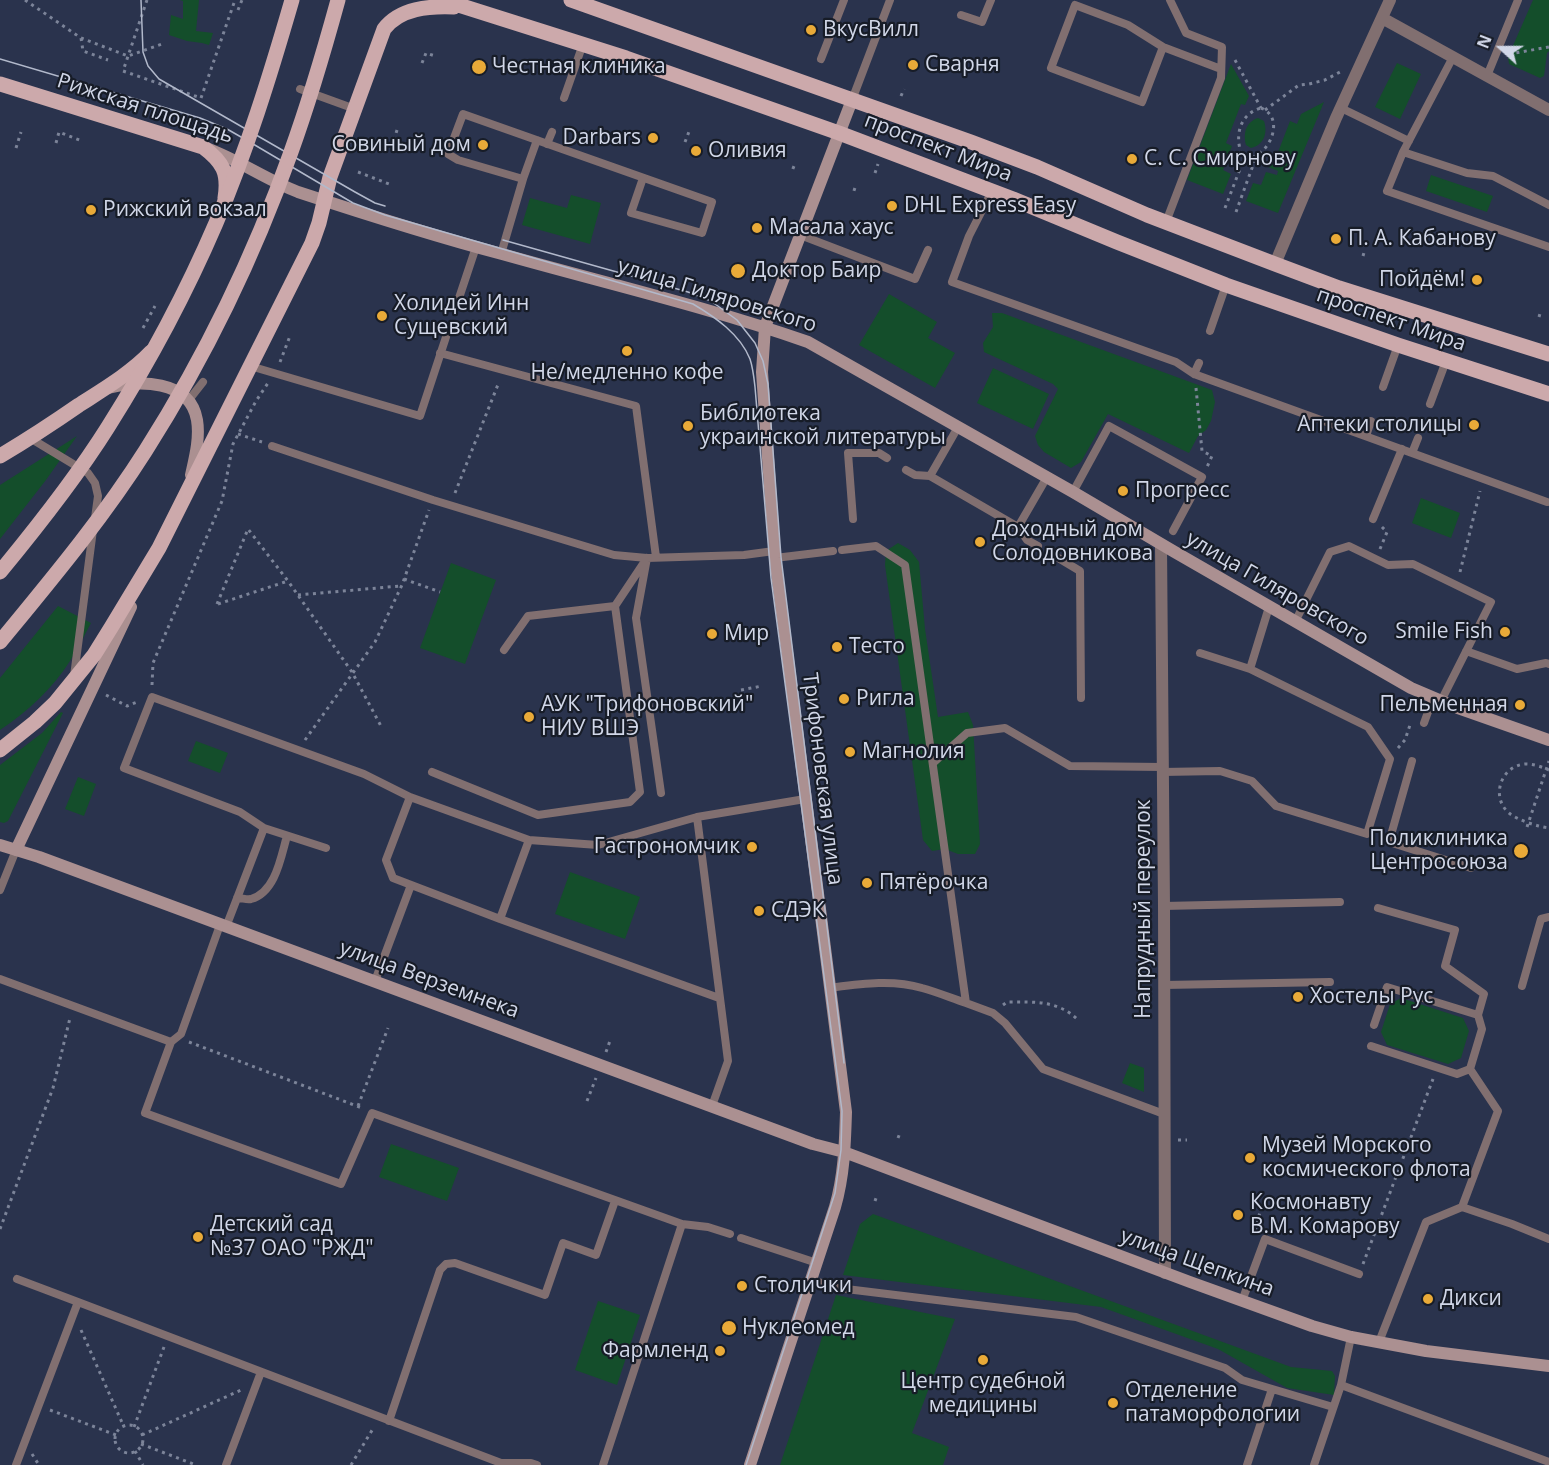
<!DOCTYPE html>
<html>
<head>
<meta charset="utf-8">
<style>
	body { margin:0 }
	#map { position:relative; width:1549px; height:1465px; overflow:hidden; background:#2a334d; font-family:"Open Sans",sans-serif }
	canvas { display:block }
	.north { position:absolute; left:1471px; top:18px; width:60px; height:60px; -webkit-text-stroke:4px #171c27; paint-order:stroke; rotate:291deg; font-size:16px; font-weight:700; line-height:24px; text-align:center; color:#d1d7e8 }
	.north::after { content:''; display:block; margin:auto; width:21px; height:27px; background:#d1d7e8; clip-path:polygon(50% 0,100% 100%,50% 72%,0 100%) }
</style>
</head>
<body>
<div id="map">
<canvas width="1549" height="1465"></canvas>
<div class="north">N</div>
</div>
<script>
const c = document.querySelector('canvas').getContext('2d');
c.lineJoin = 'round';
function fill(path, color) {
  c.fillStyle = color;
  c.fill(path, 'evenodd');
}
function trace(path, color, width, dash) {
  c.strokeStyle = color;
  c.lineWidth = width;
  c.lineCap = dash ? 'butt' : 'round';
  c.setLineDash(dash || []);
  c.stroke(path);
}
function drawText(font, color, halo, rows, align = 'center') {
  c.font = font + ' "Open Sans",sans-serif';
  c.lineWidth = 4.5;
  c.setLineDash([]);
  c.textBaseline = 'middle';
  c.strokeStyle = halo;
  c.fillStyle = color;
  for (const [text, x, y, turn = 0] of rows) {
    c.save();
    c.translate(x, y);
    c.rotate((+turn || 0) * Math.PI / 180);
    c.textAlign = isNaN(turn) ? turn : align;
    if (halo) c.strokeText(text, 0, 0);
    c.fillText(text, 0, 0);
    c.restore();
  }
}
fill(new Path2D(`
	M180 0H199L196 31 213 33 209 45 202 43 187 41 169 35 171 15 183 19V1Z
	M1533 0H1549V51L1547 53 1544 76 1540 78 1509 64 1508 57Z
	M1397 63 1421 74 1400 119 1375 107Z
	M1231 64 1249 96 1245 105 1241 104 1226 143 1232 146 1223 170 1231 174 1223 194 1187 180Z
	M1324 102 1278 213 1246 201 1253 183 1261 185 1266 172 1277 175 1278 171 1268 167 1271 159 1275 160 1290 121 1297 124 1301 114Z
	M1258 118 1264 121C1268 133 1264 145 1251 148L1246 145C1243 133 1246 122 1258 118Z
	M1431 175 1493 196 1487 212 1426 191Z
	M571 195 601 203 590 244 522 225 530 198 567 208Z
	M889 294 937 322 928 338 955 353 935 388 859 345Z
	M992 313H1002L1212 390 1215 402 1211 421 1206 430 1198 436 1189 453 1108 414 1081 462 1071 468 1044 452 1038 445 1035 436 1058 389 1053 384 984 352 983 343 993 327Z
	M993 368 1049 394 1033 429 977 403Z
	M77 436 46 480 0 539V485Z
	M1421 498 1460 513 1451 538 1412 523Z
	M898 543 910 550 919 562 925 629 938 717 968 712 973 725 980 844 975 854H958L945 849 932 851 923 840 885 565 886 551Z
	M451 563 496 580 465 664 420 648Z
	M58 606 91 623C84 636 78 649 70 661 53 688 27 712 0 730V678Z
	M61 712 63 713 8 821 4 823 0 822V765L42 733Z
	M196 741 228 753 220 773 188 761Z
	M78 777 96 784 84 816 65 809Z
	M570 872 640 897 625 939 555 914Z
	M1401 998 1463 1018 1469 1031 1461 1058 1448 1064 1387 1045 1381 1032 1390 1004Z
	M1130 1063 1144 1068V1092L1122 1083Z
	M391 1144 459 1168 447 1201 379 1177Z
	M873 1214 1291 1367 1332 1371 1335 1376 1334 1395 1287 1388 1218 1349 1101 1307 843 1275 860 1224Z
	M836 1295 955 1319 912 1433 949 1447 943 1465H780Z
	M598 1301 640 1315 617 1385 575 1370Z`), '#144e2b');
trace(new Path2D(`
	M25 0 81 38 128 56 162 44
	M147 0 123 71 201 98 235 0
	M238 10 242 0
	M81 38 83 51 108 60
	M1509 54 1549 47
	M1235 60 1261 108
	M422 63 426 53 435 56
	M901 96 904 89
	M1261 108C1285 117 1271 153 1250 158L1241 153C1235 134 1240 114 1261 108Z
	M1265 110 1299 85 1309 84 1325 80 1340 72
	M397 130 394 140 404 144
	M685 142 690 129
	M56 143 59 132 82 141
	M16 148 21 132
	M792 167 797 169
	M358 172 389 184
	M875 173 878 164
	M853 189 856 190
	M1225 208 1245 156
	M1236 212 1256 157
	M1363 256 1365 249
	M1539 317 1541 310
	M143 328 155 306
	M280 362 290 336
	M1196 388 1202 451 1212 456 1207 467
	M238 434 262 442
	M455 493 499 382
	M1380 549 1387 532 1381 526
	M1460 572 1480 491
	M404 579 440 592
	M298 595 400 586
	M217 604 248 529 288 581 352 672 382 728
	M218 604 288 581
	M152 685 153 663 222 501 233 444 256 401 268 383
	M741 690 762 686
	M106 695 127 706 137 702
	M305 740 375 642 402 585 429 510
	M1398 748 1405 740 1411 722
	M1549 770C1542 767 1534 764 1526 764 1501 765 1490 797 1509 813 1517 820 1539 827 1549 828
	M1527 827 1549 761
	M1003 1005 1007 1002C1034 1002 1058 1000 1078 1020
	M189 1042 362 1108
	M606 1052 611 1038
	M587 1101 596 1078
	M358 1106 388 1028
	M898 1138 900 1133
	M1178 1140H1187
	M875 1201 877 1195
	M0 1229 53 1088 70 1018
	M1255 1231 1261 1208
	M1363 1264 1433 1079
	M81 1330 124 1427
	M50 1410 116 1435
	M115 1439a14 14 0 1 1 28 0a14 14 0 1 1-28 0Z
	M134 1427 164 1347
	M142 1435 241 1390
	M141 1444 196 1465
	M135 1451 143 1465
	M32 1454 39 1465
	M351 1465 374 1427`), '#7c8499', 3, [3, 4.5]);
trace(new Path2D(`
	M961 15 982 22 991 0
	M1163 47 1142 102 1051 68 1075 5 1128 25 1163 47 1221 69
	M1453 57 1403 152 1467 173 1493 176 1549 205
	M821 59 844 0
	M1487 76 1518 0
	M300 89 355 109
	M564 98 583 44
	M852 100 890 0
	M1341 108 1409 141
	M547 144 552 132
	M1403 152 1387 191 1549 247
	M523 179 537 140
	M992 191 969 236 952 282 1176 362 1194 374 1547 502
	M1166 222 1221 78 1222 47 1186 33 1170 0
	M800 235 915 279 928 250
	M501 254 523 179 458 160 448 154 463 114 712 202 702 233 631 213 643 178
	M458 301 476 247
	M1210 331 1226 285
	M440 353 636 406 656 557
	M250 366 420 416 446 337
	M1194 374 1199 363
	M1383 387 1398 345
	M188 401 203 382
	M1430 404 1446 361
	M958 427 930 476 1018 527 1047 477
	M1366 436 1371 421
	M30 438 88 473 95 483 98 496 95 518
	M272 446 433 500 614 555 647 558 744 555 774 551
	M1412 453 1418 438
	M906 470 915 475 930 476
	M1073 492 1109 426 1202 477 1173 531
	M853 519 848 453H879L887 458
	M1373 519 1402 449
	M1018 527 1027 540 1038 546
	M842 550 876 546 905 565 966 1003 993 1013 1005 1023 1043 1069 1164 1114
	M1055 556 1080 571 1081 698
	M775 558 833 551
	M1295 622 1330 552 1349 546 1388 565 1413 564 1491 602 1441 701
	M504 650 528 616 615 606
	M1466 651 1517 669 1546 663 1549 664
	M1250 669 1269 607
	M74 676 93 530
	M1424 723 1433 698
	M1412 761 1389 842 1471 868
	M933 763 967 733 1005 728 1070 766 1163 767
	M432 772 538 815 630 802 640 792 615 606 647 558 636 618 661 793
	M1162 772 1220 771 1252 781 1276 806 1367 834 1390 759 1368 727 1250 669 1200 653
	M410 797 386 860 393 878 500 919
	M697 817 598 845 529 840 500 919 719 998
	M264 828 326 848
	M0 890 16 850
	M237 898C242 898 247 900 251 899 276 892 281 856 287 836
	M1164 906 1340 902
	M1378 908 1455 930 1445 966 1484 994 1478 1015
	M226 927 264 828 240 812 124 768 152 697 364 774 410 797 529 840
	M0 979 171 1042 145 1113 341 1184 372 1113 682 1224 603 1465
	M375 981 411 885
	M1164 985 1330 982
	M1522 986 1541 919 1549 917
	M829 988C860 984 892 979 922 988 937 992 951 998 966 1003
	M1374 1025 1387 987 1478 1015 1482 1029 1470 1069 1498 1111 1462 1207 1426 1222 1379 1342
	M171 1042 181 1034 220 925
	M1371 1046 1457 1074 1470 1069
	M712 1106 728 1061 697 817 805 799
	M1462 1207 1512 1224 1549 1239
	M682 1224 708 1227 730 1234
	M741 1238 817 1263
	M17 1279 78 1302
	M812 1280 838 1288 1076 1317 1225 1368 1242 1380 1333 1407
	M1242 1301 1265 1239 1359 1274
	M1341 1385 1549 1462
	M389 1421 440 1270 446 1264 455 1263 545 1295 563 1243 596 1255 615 1201
	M16 1465 78 1302 501 1463H531L537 1465
	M226 1465 261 1372
	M1247 1465 1272 1389
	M1314 1465 1341 1385 1351 1337`), '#816f70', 8);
trace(new Path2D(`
	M1382 18 1549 110
	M1275 264 1336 118 1390 0
	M1161 545 1164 906 1165 1273`), '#816f70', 12);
trace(new Path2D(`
	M209 149C240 161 267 180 298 192 365 214 434 236 502 254 605 283 708 307 808 342L1073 492 1173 551 1411 688 1458 708 1549 740
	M108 388C138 380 190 379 197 420 200 438 195 457 191 475
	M0 845 39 857 813 1144 844 1152 1190 1282 1312 1326 1351 1337 1426 1351 1549 1366
	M16 850 131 607
	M750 1465 835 1207C844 1176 845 1145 846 1112L775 558 762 372 765 327 852 100`), '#ab9091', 12);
trace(new Path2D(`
	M443 0 626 58 839 133 1013 199 1117 242 1226 285 1398 345 1549 394
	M571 0 971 142 1037 167 1147 215 1275 264 1339 288 1549 354
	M0 84 203 147C223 162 229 173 225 198
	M0 456C27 440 53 423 79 405 104 389 131 373 151 352
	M0 750 35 722 55 703 94 655 112 626 159 548 312 243 319 223 330 177 384 29C400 8 429 6 454 7`), '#cca9ab', 15);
trace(new Path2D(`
	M141 0 143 52 148 66 159 79 355 192 375 203 385 206
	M0 59 200 118 227 129 248 141 353 203 385 215 693 304C715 317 740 334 750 359 753 368 754 378 755 387L771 578 842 1111 841 1150 835 1193 746 1465
	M503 240 688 292 711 301 737 320 755 343 763 361 768 384 781 557 844 1063`), '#b2b9cb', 1.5);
trace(new Path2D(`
	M0 572C38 526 76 478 108 427 149 362 186 293 216 223 247 150 270 76 292 0
	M0 642C51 580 103 518 146 450 205 357 254 256 291 152 309 102 324 51 338 0`), '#cca9ab', 15);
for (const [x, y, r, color] of [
	[811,30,6,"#e9aa38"],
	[913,65,6,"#e9aa38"],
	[479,67,8,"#e9aa38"],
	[653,138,6,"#e9aa38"],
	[483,145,6,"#e9aa38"],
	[696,151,6,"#e9aa38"],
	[1132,159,6,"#e9aa38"],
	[892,206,6,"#e9aa38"],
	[91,210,6,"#e9aa38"],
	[757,228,6,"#e9aa38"],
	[1336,239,6,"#e9aa38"],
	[738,271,8,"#e9aa38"],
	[1477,280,6,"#e9aa38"],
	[382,316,6,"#e9aa38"],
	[627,351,6,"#e9aa38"],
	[1474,425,6,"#e9aa38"],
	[688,426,6,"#e9aa38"],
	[1123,491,6,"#e9aa38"],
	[980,542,6,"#e9aa38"],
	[1505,632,6,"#e9aa38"],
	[712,634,6,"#e9aa38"],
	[837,647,6,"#e9aa38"],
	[844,699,6,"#e9aa38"],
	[1520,705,6,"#e9aa38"],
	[529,717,6,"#e9aa38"],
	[850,752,6,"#e9aa38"],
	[752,847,6,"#e9aa38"],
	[1521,851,8,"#e9aa38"],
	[867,883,6,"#e9aa38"],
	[759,911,6,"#e9aa38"],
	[1298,997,6,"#e9aa38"],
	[1250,1158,6,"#e9aa38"],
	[1238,1215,6,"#e9aa38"],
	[198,1237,6,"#e9aa38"],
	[742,1286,6,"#e9aa38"],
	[1428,1299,6,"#e9aa38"],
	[729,1328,8,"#e9aa38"],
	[720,1351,6,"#e9aa38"],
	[983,1360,6,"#e9aa38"],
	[1113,1403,6,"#e9aa38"]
]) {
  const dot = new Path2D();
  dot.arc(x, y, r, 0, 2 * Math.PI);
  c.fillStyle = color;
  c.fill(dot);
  trace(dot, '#171c27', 2);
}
drawText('21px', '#d1d7e8', '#171c27', [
	["ВкусВилл",823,30],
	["Сварня",925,65],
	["Честная клиника",492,67],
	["Darbars",641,138,"right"],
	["Совиный дом",471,145,"right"],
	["Оливия",708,151],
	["С. С. Смирнову",1144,159],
	["DHL Express Easy",904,206],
	["Рижский вокзал",103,210],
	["Масала хаус",769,228],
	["П. А. Кабанову",1348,239],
	["Доктор Баир",752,271],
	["Пойдём!",1465,280,"right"],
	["Холидей Инн",394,304],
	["Сущевский",394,328],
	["Не/медленно кофе",627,373,"center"],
	["Библиотека",700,414],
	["украинской литературы",700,438],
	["Аптеки столицы",1462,425,"right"],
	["Прогресс",1135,491],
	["Доходный дом",992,530],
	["Солодовникова",992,554],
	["Smile Fish",1493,632,"right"],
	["Мир",724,634],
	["Тесто",849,647],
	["Ригла",856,699],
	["АУК \"Трифоновский\"",541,705],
	["НИУ ВШЭ",541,729],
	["Пельменная",1508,705,"right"],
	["Магнолия",862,752],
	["Поликлиника",1508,839,"right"],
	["Центросоюза",1508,863,"right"],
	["Гастрономчик",740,847,"right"],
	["Пятёрочка",879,883],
	["СДЭК",771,911],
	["Хостелы Рус",1310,997],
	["Музей Морского",1262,1146],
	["космического флота",1262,1170],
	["Космонавту",1250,1203],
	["В.М. Комарову",1250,1227],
	["Детский сад",210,1225],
	["№37 ОАО \"РЖД\"",210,1249],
	["Столички",754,1286],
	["Дикси",1440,1299],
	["Нуклеомед",742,1328],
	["Фармленд",708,1351,"right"],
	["Центр судебной",983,1382,"center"],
	["медицины",983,1406,"center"],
	["Отделение",1125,1391],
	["патаморфологии",1125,1415]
], 'left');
drawText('21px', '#d1d7e8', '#171c27', [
	["Рижская площадь",145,109,18],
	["проспект Мира",938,148,21],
	["улица Гиляровского",717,296,17],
	["проспект Мира",1391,320,19],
	["улица Гиляровского",1277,589,30],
	["Трифоновская улица",822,779,83],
	["Напрудный переулок",1144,909,-90],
	["улица Верземнека",429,980,20],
	["улица Щепкина",1197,1263,20]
]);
</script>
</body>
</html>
